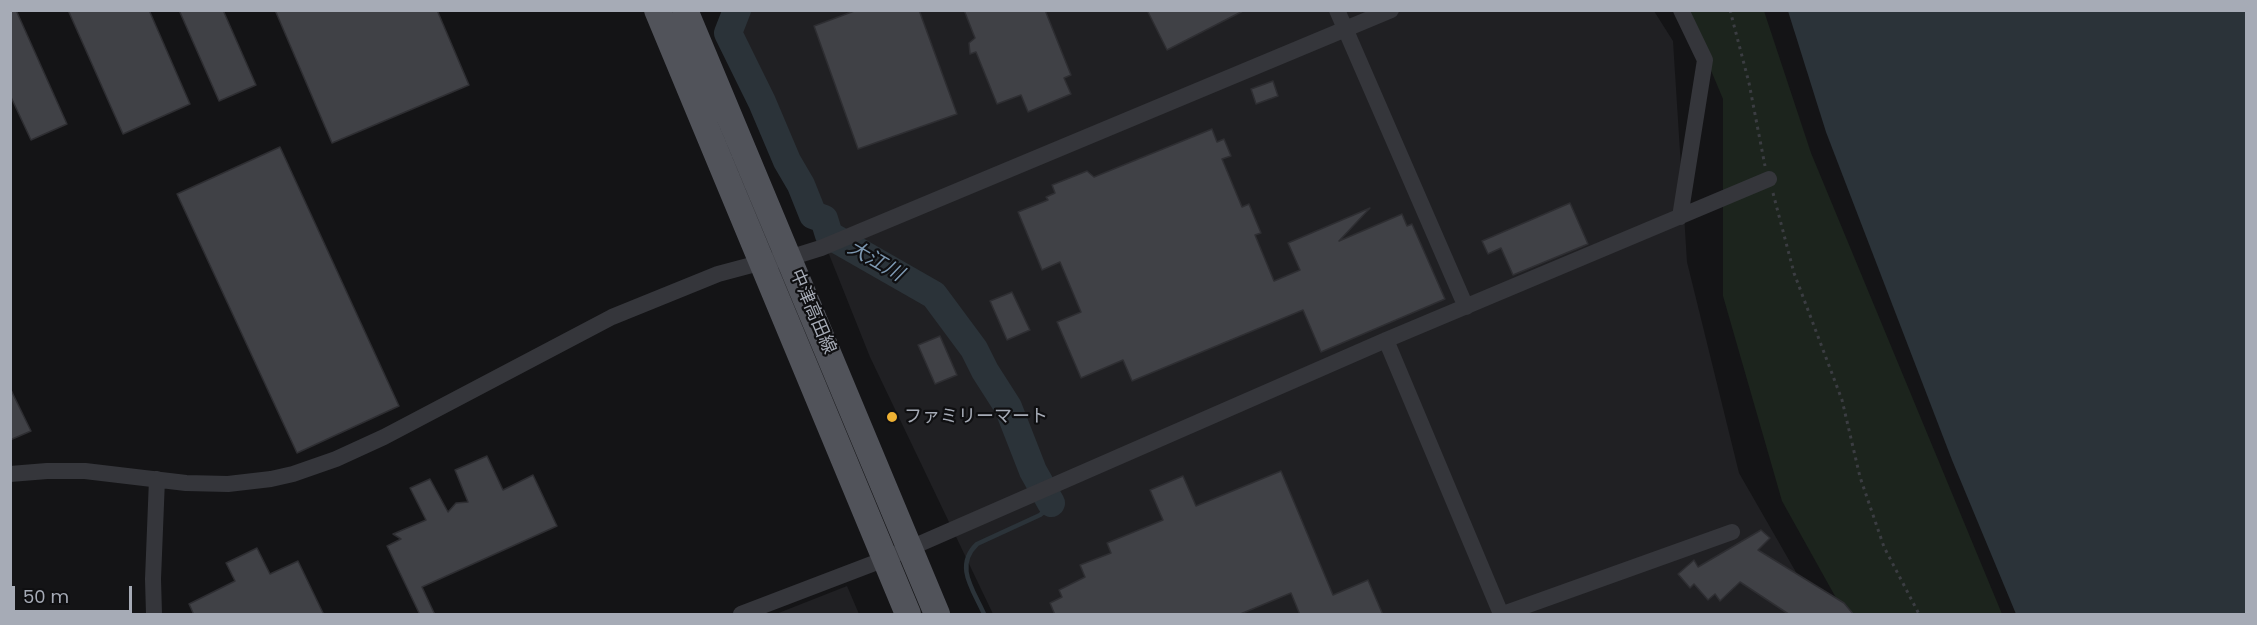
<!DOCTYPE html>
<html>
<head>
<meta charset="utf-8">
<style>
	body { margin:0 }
	#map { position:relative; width:2257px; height:625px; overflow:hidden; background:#141416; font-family:Poppins,sans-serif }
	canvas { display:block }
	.frame { position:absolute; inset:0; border:12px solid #a6abb6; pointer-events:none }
	.scale { position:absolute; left:12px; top:586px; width:120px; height:27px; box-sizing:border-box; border:3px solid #a6abb6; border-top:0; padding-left:8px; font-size:18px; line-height:21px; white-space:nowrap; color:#a6abb6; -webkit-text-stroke:4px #0f0f11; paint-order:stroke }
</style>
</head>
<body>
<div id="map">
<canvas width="2257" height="625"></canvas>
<div class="frame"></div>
<div class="scale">50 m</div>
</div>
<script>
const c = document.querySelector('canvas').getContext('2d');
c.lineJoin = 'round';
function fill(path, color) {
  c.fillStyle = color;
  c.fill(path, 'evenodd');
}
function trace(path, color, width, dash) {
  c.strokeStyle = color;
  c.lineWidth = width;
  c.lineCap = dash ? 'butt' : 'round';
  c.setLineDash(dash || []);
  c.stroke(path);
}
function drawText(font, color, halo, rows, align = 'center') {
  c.font = font + ' Poppins,"Noto Sans JP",sans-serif';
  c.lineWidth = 4.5;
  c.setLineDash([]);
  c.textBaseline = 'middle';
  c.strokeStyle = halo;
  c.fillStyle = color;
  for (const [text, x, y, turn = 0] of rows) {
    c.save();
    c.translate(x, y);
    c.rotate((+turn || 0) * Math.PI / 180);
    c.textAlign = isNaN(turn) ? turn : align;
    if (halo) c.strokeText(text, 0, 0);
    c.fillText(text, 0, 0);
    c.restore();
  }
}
fill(new Path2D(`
	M732 11H1654L1673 41 1687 262 1739 473 1820 614H993L870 357Z
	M847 586 859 614H776Z`), '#202023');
fill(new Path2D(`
	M1686 11H1764L1811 153 2002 614H1845L1782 501 1723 296V99Z`), '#1c241d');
fill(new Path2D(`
	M1788 11H2246V614H2016L1952 460 1826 132Z`), '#2b3339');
trace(new Path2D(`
	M984 614C973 589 954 566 977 544L1040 515 1047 509 1051 503`), '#2b3339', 4.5);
trace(new Path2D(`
	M737 10 728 33 762 102 787 161 801 185 813 215 824 219 829 235 934 295 974 349 985 371 1008 407 1033 471 1051 503`), '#2b3339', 28);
const building = new Path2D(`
	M10 10H16L67 124 31 140 10 95Z
	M68 10H149L190 104 123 134Z
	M179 10H223L256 85 219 101Z
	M275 10H437L469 85 332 143Z
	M857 10H919L957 114 858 149 814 26Z
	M964 10H1045L1071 75 1064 78 1071 94 1028 112 1021 95 997 104 976 52 970 54 969 43 975 38Z
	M1147 10H1245L1167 50Z
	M1273 81 1278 96 1256 104 1251 89Z
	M1212 129 1217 142 1224 139 1231 156 1222 159 1242 207 1249 204 1261 233 1255 235 1274 281 1300 270 1288 243 1370 208 1339 241 1402 214 1407 226 1412 224 1445 299 1321 352 1303 310 1132 381 1123 360 1081 378 1057 322 1081 312 1060 262 1042 270 1018 212 1048 200 1046 197 1055 193 1052 185 1087 171 1094 177Z
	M280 147 399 406 297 453 177 194Z
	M1570 203 1588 244 1513 275 1501 248 1488 254 1482 241Z
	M1012 292 1030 330 1007 340 990 301Z
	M940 336 957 375 935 384 918 345Z
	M10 388 31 431 10 440Z
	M487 456 503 490 533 475 557 526 422 587 435 615H420L387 546 401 539 393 534 426 520 410 488 430 479 448 512 456 503 468 502 455 470Z
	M1281 471 1333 595 1368 580 1383 615H1300L1291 593 1238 615H1055L1050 603 1062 597 1059 590 1085 577 1080 565 1111 553 1107 543 1163 520 1150 490 1183 476 1196 506Z
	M1761 530 1770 538 1758 550 1844 603 1854 615H1790L1740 582 1720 601 1715 594 1708 600 1694 584 1690 588 1678 574 1694 560 1698 567Z
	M257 548 270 574 298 561 324 615H194L189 604 235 581 226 563Z`);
fill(building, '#404146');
trace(building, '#2e2e32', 1.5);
trace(new Path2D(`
	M1730 10 1749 83 1765 166
	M1773 193 1794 273 1842 400 1860 477 1884 547 1919 614`), '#3b3d42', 3, [3, 4.5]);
trace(new Path2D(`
	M1337 10 1466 307
	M1680 217 1705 60 1681 10
	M1386 340 1501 614
	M10 474 47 471H85L186 483 228 484 271 479 293 474 336 459 384 437 612 317 718 274 763 262 789 258 821 248 1391 10
	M154 614 153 579 157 479
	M741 614 885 559 1386 340 1769 179
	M1503 614 1732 532`), '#35363b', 16);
trace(new Path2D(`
	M657 10 908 614
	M685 10 937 614`), '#51535a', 26);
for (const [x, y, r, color] of [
	[892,417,6,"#eeb133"]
]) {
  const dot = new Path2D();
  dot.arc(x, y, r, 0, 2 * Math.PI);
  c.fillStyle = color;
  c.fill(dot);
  trace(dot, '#0f0f11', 2);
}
drawText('18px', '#a6abb6', '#0f0f11', [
	["中津高田線",812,312,67]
]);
drawText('18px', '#a6abb6', '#0f0f11', [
	["ファミリーマート",904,417]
], 'left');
drawText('italic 20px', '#7d98b1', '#0f0f11', [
	["大江川",875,262,30]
]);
</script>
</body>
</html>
